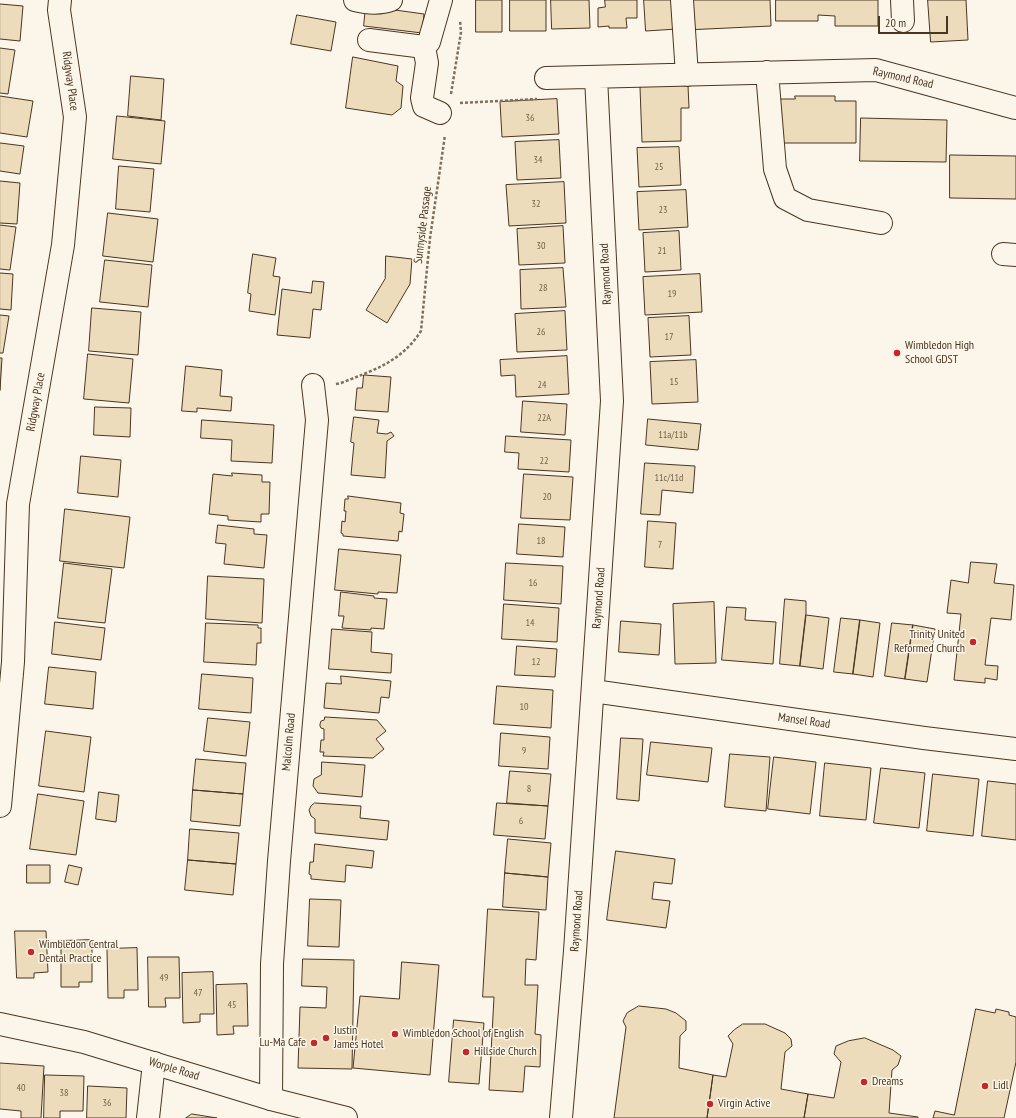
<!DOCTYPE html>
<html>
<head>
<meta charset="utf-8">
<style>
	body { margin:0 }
	#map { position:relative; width:1016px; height:1118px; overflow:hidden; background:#fbf6e9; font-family:"PT Sans Narrow",sans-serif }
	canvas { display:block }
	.scale { position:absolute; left:878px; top:16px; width:70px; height:18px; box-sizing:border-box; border:2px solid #4a3520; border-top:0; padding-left:5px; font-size:12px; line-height:14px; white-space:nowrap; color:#4a3520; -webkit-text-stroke:3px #fbf6e9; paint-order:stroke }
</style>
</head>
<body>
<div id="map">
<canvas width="1016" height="1118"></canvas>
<div class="scale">20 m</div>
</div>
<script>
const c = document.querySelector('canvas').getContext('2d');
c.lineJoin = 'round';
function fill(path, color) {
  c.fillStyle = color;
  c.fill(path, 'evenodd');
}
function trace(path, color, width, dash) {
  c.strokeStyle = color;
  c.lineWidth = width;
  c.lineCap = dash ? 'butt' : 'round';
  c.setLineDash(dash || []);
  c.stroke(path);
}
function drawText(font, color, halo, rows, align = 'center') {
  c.font = font + ' "PT Sans Narrow",sans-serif';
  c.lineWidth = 3;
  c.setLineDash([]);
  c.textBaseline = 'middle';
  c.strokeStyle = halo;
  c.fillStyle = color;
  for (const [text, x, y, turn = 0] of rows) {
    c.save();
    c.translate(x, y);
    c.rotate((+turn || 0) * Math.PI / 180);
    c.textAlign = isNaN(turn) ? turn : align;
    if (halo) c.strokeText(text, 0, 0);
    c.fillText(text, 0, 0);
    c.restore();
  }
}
const building = new Path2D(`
	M476 0H502V32H476Z
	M510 0H546V31H510Z
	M551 0H589L590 28 552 29Z
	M605 0H637V18H626L627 28H609V26L598 27V8L605 7Z
	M644 0H675L677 29 646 31Z
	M684 0H770L771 26 685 30Z
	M776 0H878V26H835V16L818 15V21H776Z
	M928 0H966L968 40 931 42Z
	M0 4 23 6 20 41 0 39Z
	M366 6 424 14 422 33 364 26Z
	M297 15 336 22 331 51 291 44Z
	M0 48 15 50 8 94 0 93Z
	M353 57 398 66 396 81 403 86 401 108 392 115 346 108Z
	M131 76 164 79 161 120 128 116Z
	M688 85 689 108H681V141L642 142 640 87Z
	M0 96 33 101 27 137 0 133Z
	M795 96H835V101H856V143H773V99H795Z
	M557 99 559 134 502 137 500 102Z
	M117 116 165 121 161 164 113 159Z
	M861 118 947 120 946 162 860 161Z
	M559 140 561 178 517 180 515 142Z
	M0 143 24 146 20 174 0 171Z
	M679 147 681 185 639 187 637 148Z
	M950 155 1016 156V199L950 198Z
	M119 166 154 169 150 212 116 209Z
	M0 181 20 183 17 224 0 223Z
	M564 182 566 223 509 226 506 185Z
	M686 190 688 227 639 230 637 192Z
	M108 213 158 219 153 262 103 256Z
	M0 225 16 227 10 270 0 269Z
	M563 226 565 263 519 265 517 229Z
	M679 231 681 270 645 272 643 233Z
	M253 254 276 258 273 276 280 277 275 315 249 311 251 294 248 293Z
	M386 256 412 259 410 284 387 323 366 310 385 279Z
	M105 260 152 265 148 307 100 302Z
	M563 268 566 307 521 309 520 270Z
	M0 273 13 274 11 310 0 309Z
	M700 274 702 312 645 315 643 277Z
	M313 281 324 282 321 310 313 309 310 338 277 335 282 289 311 293Z
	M92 308 141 312 138 355 89 351Z
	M565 311 567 350 517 352 515 314Z
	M0 315 9 316 3 353H0Z
	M689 316 691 355 650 357 648 318Z
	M88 354 133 359 129 403 84 399Z
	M567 356 569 394 516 397 515 375 501 376 500 360Z
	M0 358H2L0 390Z
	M696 360 698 402 652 404 650 362Z
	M186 366 222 370 220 396 232 397 231 411 197 408V412L182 411Z
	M364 375 391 377 388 412 355 410 357 388H362Z
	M523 401 567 404 565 435 521 432Z
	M95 407 131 408 130 437 94 435Z
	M354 417 379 420 377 433 387 434 391 432 394 436 387 441 385 478 351 475 354 443 351 442Z
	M648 419 701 424 698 450 646 445Z
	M202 420 274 425 272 463 231 461 232 440 201 438Z
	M506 436 571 440 569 472 518 469 519 453 505 452Z
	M81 456 121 460 118 497 78 493Z
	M645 463 695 466 693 493 662 490 660 515 641 514Z
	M232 473 262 475V482H270L269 514H261V522L228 520V516L209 514 213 474 232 476Z
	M524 474 573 477 570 520 521 518Z
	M348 496 401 503 400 513 404 514 402 532 399 531 398 541 343 536V534L341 533 342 521 345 522 346 511H344L345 499H348Z
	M65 509 130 517 124 568 60 561Z
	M648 521 676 523 673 569 645 567Z
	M519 524 565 527 563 557 517 554Z
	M218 525 254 529V534L267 535 264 568 224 564 226 544 216 543Z
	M339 549 401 555 397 593 378 592V594L335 590Z
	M971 562 997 564 994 583 1014 585 1011 620 991 618 985 665 998 666 997 680 985 678V683L954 680 961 614 947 613 951 580 968 583Z
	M64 563 112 569 105 623 58 618Z
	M506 563 563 566 561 604 504 600Z
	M208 576 264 579 262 623 206 619Z
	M341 592 374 596V598L387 599 384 629 371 628V630L342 628 344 616H339Z
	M785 599 806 601V615L800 666 780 664Z
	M714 602 716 663 675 664 673 604Z
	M504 604 559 608 557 642 502 639Z
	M727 607 746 608 745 620 776 622 773 664 722 660Z
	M806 615 829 618 823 669 800 666Z
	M841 618 860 620 853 674 834 672Z
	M860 620 880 623 873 677 853 674Z
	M621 621 661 624 659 655 619 652Z
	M55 622 105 628 101 660 52 654Z
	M206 623 258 625V628H261V643H257L256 665 204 662Z
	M892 623 913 625 905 679 885 676Z
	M913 625 935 629 927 682 905 679Z
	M332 629 372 632 371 652 392 654 391 673 329 669Z
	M517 646 557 649 555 677 515 675Z
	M49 667 96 672 93 709 45 704Z
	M202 674 253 678 251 713 199 709Z
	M341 676 391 681 389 698 381 697 379 713 324 708 326 683 341 684Z
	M497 686 553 690 551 728 494 724Z
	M325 717 377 720 386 731 376 739 384 749 373 758 323 756 324 752H320L321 740H324V729L321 728 320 726V724L321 721 324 720Z
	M208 718 250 722 246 756 204 751Z
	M46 731 91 737 84 792 39 786Z
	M501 733 550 737 548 769 499 766Z
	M621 738 643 739 639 801 617 799Z
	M651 742 712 748 708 782 647 775Z
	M730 754 770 757 766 811 725 807Z
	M774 757 816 762 810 814 768 809Z
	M196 759 246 763 243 794 193 790Z
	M322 762 365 765 362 797 318 793 313 786 314 779 321 775Z
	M825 763 871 768 866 820 820 816Z
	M881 768 925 773 919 828 874 823Z
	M510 771 551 774 548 806 507 803Z
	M933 774 979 779 973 836 927 831Z
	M988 781 1016 784V840L982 836Z
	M193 790 243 794 240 826 191 821Z
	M99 792 119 795 116 822 96 819Z
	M38 794 84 801 76 855 30 849Z
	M315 803 361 806 360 818 389 821 387 840 315 833V819L311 816 309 810 311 806Z
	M497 803 548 806 545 839 494 835Z
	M190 829 239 833 236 864 188 860Z
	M508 839 551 843 548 877 505 873Z
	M315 844 374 851 372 868 346 865 345 882 311 879V875L309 874 310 862H313Z
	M616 851 675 859 672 884 654 882 652 899 670 901 666 928 607 920Z
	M188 860 236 864 233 895 185 890Z
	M27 865H50V883H27Z
	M69 865 82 868 78 885 65 882Z
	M505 873 548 877 546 910 503 907Z
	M310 899 341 900 339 947 308 946Z
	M488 909 539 912 536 960 526 959 525 985H538L535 1034 541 1035 540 1067 525 1066 523 1092 489 1090 494 997H483Z
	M15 931H46L48 972 34 973V978H17Z
	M92 940V982H79V987H61V941Z
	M137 948 138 990H124V998H108L107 949Z
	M148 957H179L180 998H165L166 1007H149Z
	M303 959 354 960 352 1069 298 1068 300 1007 326 1008 327 987 302 986Z
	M402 962 439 965 430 1075 353 1068 360 996 399 999Z
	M213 972 214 1014H200V1022L183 1023 182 973Z
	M247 984 248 1026H233L234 1034 217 1035 216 985Z
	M639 1006 666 1009 676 1013 686 1021V1030L680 1036 679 1068 713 1075 707 1118H614L626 1027 623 1021 627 1013Z
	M976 1009 995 1013 996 1009 1009 1012V1015L1016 1017V1062L1004 1118H933L935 1111 954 1115Z
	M454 1020 484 1023 479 1084 449 1082Z
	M743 1024H765L785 1033 791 1039 792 1046 785 1052 781 1089 808 1094 804 1118H707L713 1075 726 1077 733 1044 728 1036 734 1030Z
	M865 1038 893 1050 901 1056 898 1065 892 1070 889 1113 918 1117V1118H804L808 1094 834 1098 841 1062 834 1054 836 1046 848 1041Z
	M0 1063 44 1066 41 1118H21V1111L0 1109Z
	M45 1075 84 1076 83 1111H60V1118H44Z
	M88 1086 127 1088 126 1118H87Z
	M192 1114 217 1118H186Z`);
fill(building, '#ecdcbc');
trace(building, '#4a3520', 1);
const minor = new Path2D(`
	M355 0C367 3 380 4 391 0
	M682 0 687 75
	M902 0 903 21
	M369 40 424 47 429 42 441 0
	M424 47 427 63 422 98 424 106 440 113
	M767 72 775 169 785 198 808 210 881 223
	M546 78 876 70 1015 108
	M1003 254 1016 255
	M593 691 924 738 1016 749
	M0 806 13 662 18 504 63 245 75 117 59 10 60 0
	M271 1099 272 964 279 861 317 420 313 385
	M148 1118 154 1063
	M561 1118 575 951 612 401 596 77`);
const major = new Path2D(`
	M0 1024 84 1042 271 1099 346 1118`);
trace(minor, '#4a3520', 24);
trace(major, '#4a3520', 24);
trace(new Path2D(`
	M451 94 461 32 460 20
	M460 103 537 99
	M336 384 341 383C374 370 401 362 421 331L430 238 445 135`), '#7f6f5c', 2.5, [3, 2]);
trace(minor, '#fbf6e9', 22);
trace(major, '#fbf6e9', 22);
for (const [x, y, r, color] of [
	[897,353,4,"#c62828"],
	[973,642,4,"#c62828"],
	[31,952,4,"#c62828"],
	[395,1034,4,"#c62828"],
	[326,1038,4,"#c62828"],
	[314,1043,4,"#c62828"],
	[466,1052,4,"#c62828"],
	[864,1082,4,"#c62828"],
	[985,1086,4,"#c62828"],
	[710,1104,4,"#c62828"]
]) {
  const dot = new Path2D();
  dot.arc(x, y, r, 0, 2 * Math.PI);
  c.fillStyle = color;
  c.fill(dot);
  trace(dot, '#fbf6e9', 1.5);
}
drawText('10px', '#725f47', null, [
	["36",530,118],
	["34",538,160],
	["25",659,167],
	["32",536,204],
	["23",663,210],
	["30",541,246],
	["21",662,251],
	["28",543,288],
	["19",672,294],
	["26",541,332],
	["17",669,337],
	["15",674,382],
	["24",542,385],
	["22A",544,418],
	["11a/11b",673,435],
	["22",544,461],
	["11c/11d",669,478],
	["20",547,497],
	["18",541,541],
	["7",660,545],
	["16",533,583],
	["14",530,623],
	["12",536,662],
	["10",524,707],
	["9",524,751],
	["8",529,789],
	["6",521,821],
	["49",164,978],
	["47",198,993],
	["45",232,1005],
	["40",21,1088],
	["38",64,1093],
	["36",107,1103]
]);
drawText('12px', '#4a3520', '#fbf6e9', [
	["Raymond Road",903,78,13],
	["Ridgway Place",70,81,82],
	["Sunnyside Passage",423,225,-83],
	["Raymond Road",606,274,-93],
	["Ridgway Place",36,402,-80],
	["Raymond Road",599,598,-86],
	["Mansel Road",804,721,8],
	["Malcolm Road",289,742,-85],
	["Raymond Road",577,921,-86],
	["Worple Road",174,1069,17]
]);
drawText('12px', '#4a3520', '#fbf6e9', [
	["Wimbledon High",905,346],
	["School GDST",905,360],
	["Trinity United",965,635,"right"],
	["Reformed Church",965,649,"right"],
	["Wimbledon Central",39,945],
	["Dental Practice",39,959],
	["Justin",334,1031],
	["James Hotel",334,1045],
	["Wimbledon School of English",403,1034],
	["Lu-Ma Cafe",306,1043,"right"],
	["Hillside Church",474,1052],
	["Dreams",872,1082],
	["Lidl",993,1086],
	["Virgin Active",718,1104]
], 'left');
</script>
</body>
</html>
